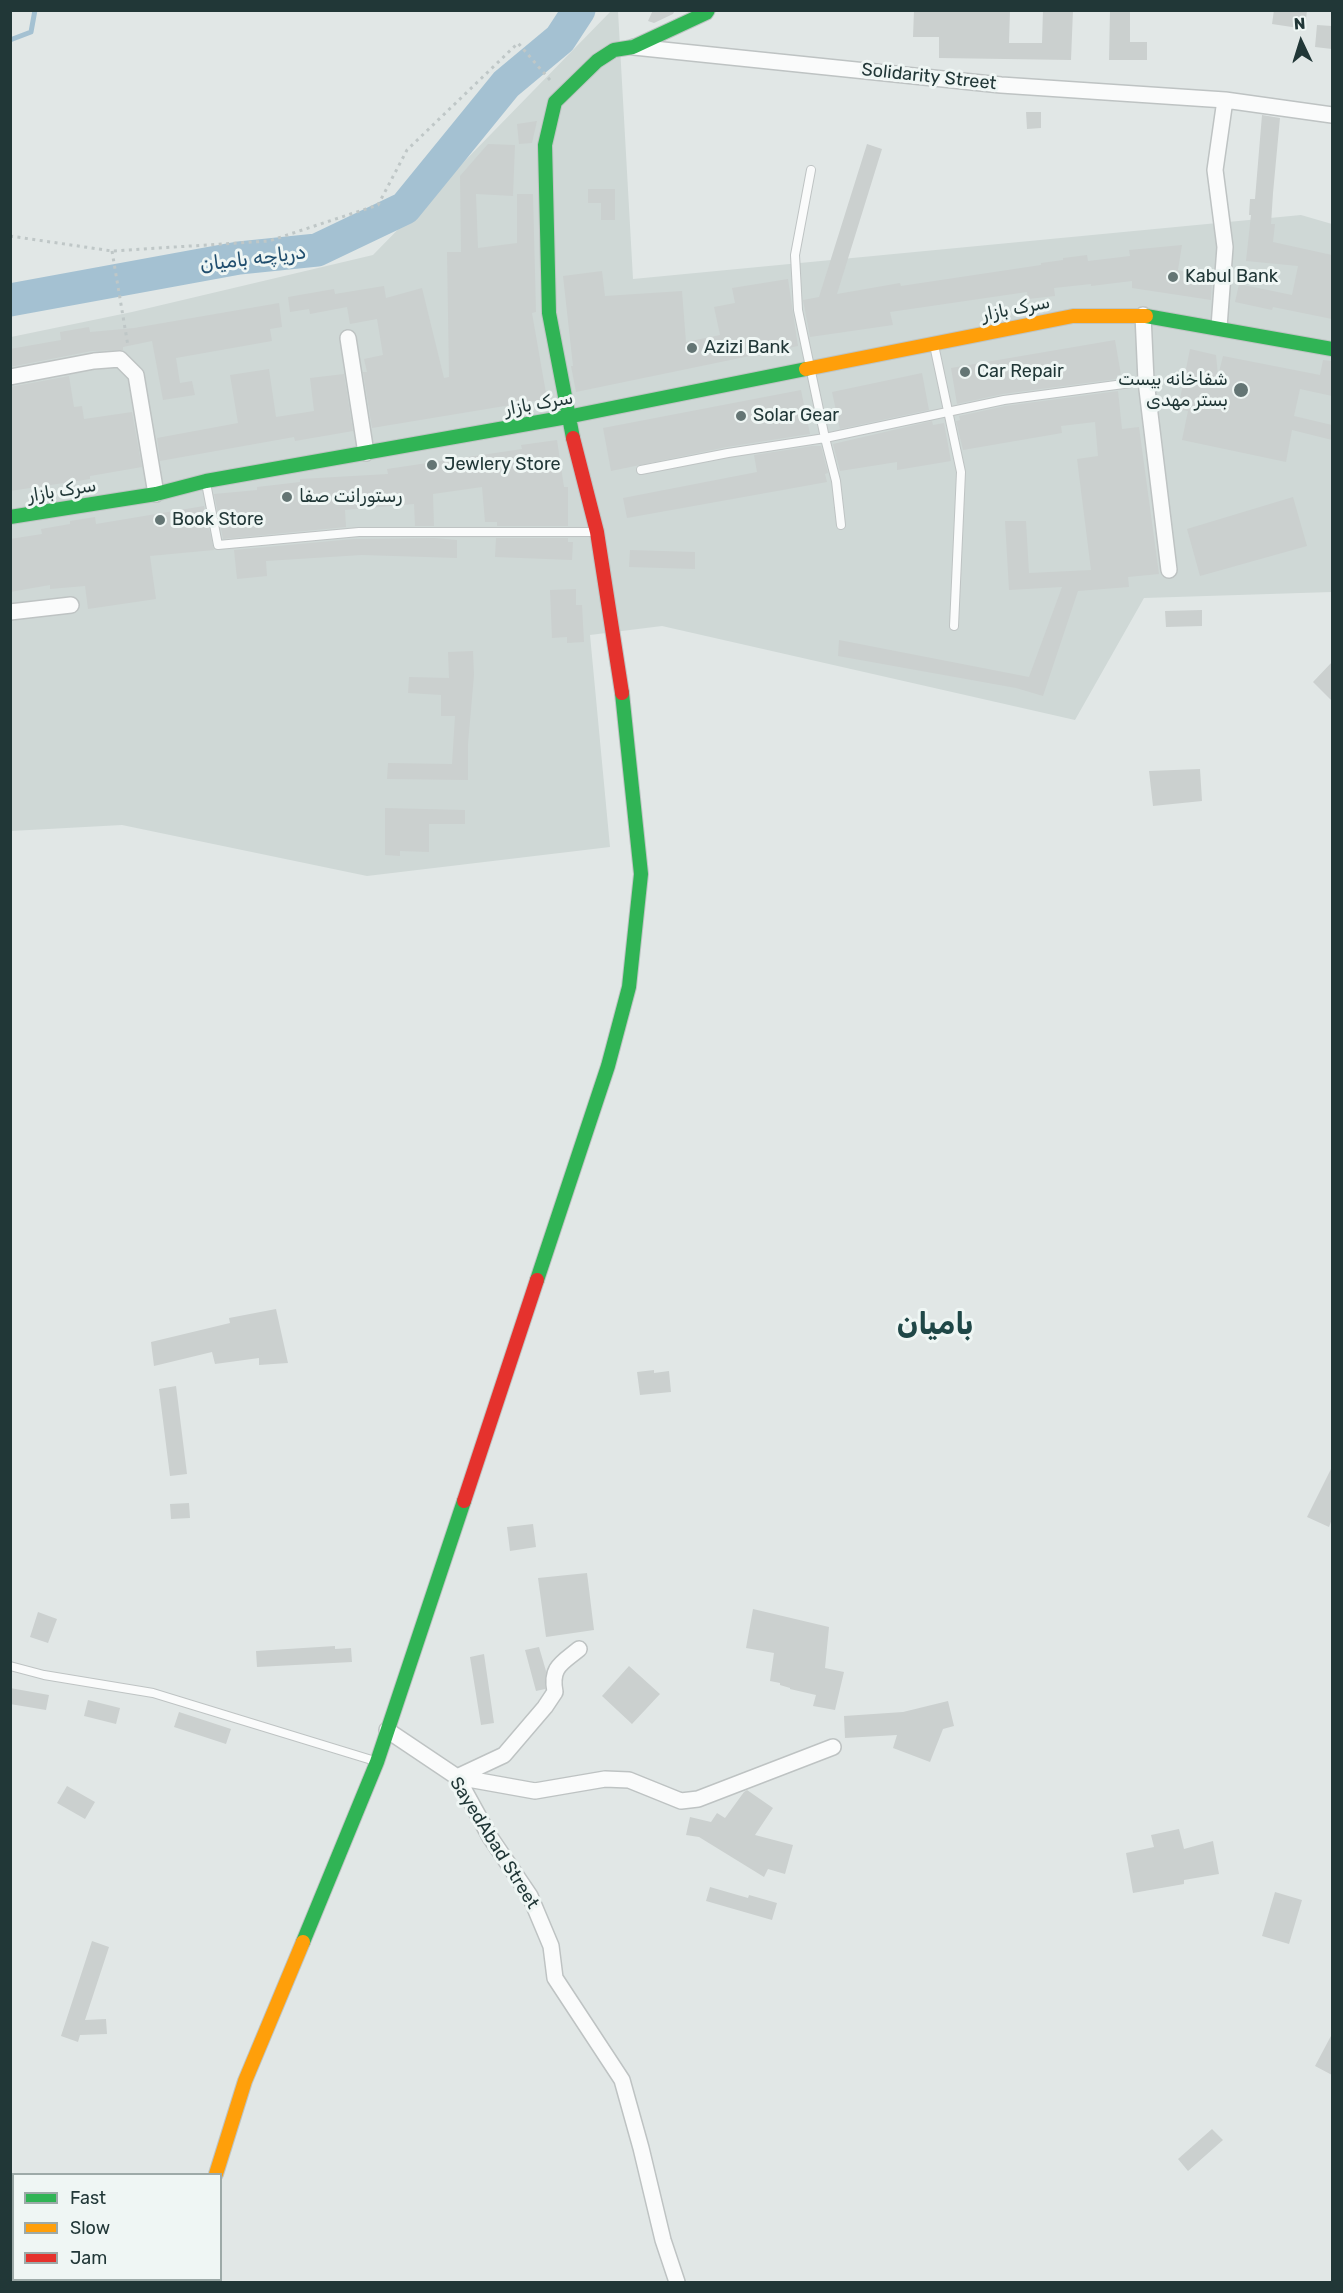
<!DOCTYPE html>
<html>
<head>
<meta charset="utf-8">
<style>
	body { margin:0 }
	#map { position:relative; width:1343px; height:2293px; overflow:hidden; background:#e1e7e6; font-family:Rubik,sans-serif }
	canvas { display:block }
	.frame { position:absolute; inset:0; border:12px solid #213737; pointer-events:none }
	.legend { position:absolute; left:12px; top:2173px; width:210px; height:108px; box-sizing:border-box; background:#eff6f4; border:2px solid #9daaa8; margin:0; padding:8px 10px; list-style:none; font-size:18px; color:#213737 }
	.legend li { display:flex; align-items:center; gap:12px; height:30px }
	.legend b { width:30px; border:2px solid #9daaa8 }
	.north { position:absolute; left:1271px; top:12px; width:60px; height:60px; -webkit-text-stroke:4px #eff6f4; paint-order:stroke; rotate:356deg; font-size:16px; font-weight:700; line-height:24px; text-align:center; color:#213737 }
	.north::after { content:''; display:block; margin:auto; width:21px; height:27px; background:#213737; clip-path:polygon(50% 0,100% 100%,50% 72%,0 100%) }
</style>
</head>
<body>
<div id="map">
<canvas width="1343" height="2293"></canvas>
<div class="frame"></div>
<ul class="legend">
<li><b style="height:8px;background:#30b455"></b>Fast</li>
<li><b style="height:8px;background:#ff9f0a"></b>Slow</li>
<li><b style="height:8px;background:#e5322d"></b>Jam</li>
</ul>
<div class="north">N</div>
</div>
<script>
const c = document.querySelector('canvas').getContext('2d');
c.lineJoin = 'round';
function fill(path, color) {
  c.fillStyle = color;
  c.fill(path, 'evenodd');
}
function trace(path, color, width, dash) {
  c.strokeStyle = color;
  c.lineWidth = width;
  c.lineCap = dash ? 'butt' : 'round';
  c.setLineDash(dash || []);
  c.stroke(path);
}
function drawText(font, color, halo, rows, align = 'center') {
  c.font = font + ' Rubik,"Noto Sans Arabic",sans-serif';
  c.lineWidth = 6;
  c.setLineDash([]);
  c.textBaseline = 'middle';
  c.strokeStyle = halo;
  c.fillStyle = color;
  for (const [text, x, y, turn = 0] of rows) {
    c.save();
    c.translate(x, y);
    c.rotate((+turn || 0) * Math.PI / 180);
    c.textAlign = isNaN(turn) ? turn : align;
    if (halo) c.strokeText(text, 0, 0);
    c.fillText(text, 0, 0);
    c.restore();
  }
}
fill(new Path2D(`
	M611 11H618L633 279 1301 215 1332 224V592L1144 598 1075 720 662 626 590 635 610 847 367 876 122 825 11 831V337L132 312 373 255Z`), '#cfd8d6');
trace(new Path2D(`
	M10 40 31 32 35 10`), '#a4c1d2', 5);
trace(new Path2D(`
	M10 300 239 258 317 250 405 208 506 84 560 39 579 10`), '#a4c1d2', 33);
fill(new Path2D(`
	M653 10H675L673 14 654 23 648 21Z
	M914 10H1010L1009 43H1042L1043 10H1073L1071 60 939 58V37H913Z
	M1110 10H1130V42H1147V60H1109Z
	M1274 10H1307L1305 29 1272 24Z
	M1317 25 1332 26V49L1315 47Z
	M1026 112H1041V128L1027 129Z
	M1262 115 1280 118 1273 193 1271 224H1275L1273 242 1332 255V319L1273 307 1272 310 1235 302 1239 284 1292 295 1298 266 1246 261 1251 215H1249L1250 199H1255Z
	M537 121 532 143 519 144 517 124Z
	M488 144 515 145 513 196 476 194 478 248 517 243V194H533L536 312 532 313 547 399 372 428 363 372H367L364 359 383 355 377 319 350 324 347 307 310 314 309 309 290 312 288 297 334 289 335 294 384 286 386 298 422 288 444 378 449 377 447 252H461L460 176Z
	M867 144 882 149 837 294 900 283 901 286 1041 265V263L1063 260V258L1087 255 1088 261 1130 256 1129 250 1182 245 1178 270 1212 278 1211 300 1132 288V281L1091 286V284L1054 288 1055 296 1028 299 1027 292 890 312 893 325 810 337 803 300 819 297Z
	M588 189H615V220H601V203H588Z
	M602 271 605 296 682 291 686 342 720 335 714 307 735 303 732 288 788 279 798 346 576 392 571 366H573L563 276Z
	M279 303 282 327 270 329 272 341 176 358 180 383 192 381 195 395 163 400 152 341 123 347V350L92 351 10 367V349L61 340 60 332 89 327 90 332 134 328Z
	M1115 340 1121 375H1117V379L1003 394 957 404 951 368Z
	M1190 349 1216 355 1218 376 1223 356 1320 375 1323 360 1332 361V396L1300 389 1294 416 1332 425V440L1292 430 1286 462 1182 440 1188 411 1178 409Z
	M269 369 276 417 314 411 310 378 344 374 353 431 295 441 294 437 160 461 157 438 238 423 230 375Z
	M922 373 929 410 840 429 832 392Z
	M69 376 74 407 82 406 84 419 132 412 142 467 90 476V479L10 491V387Z
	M801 390 810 434 727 447 611 471 603 428Z
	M1118 391 1122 429 1139 427 1159 574 1128 577 1129 587 1078 591 1043 696 1016 688 838 656 839 640 1029 677 1062 587 1009 590 1005 521H1026L1029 573 1091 570 1077 459 1098 456 1095 422 1061 426 1062 433 963 450 956 421 960 420 959 416 1005 406Z
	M932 421 933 425 944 423 951 461 897 470V462L840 471 833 444Z
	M557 440 564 487H568V526H497V522H485L482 487 433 494 434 526H415L414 504 345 510 346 527 223 539 214 494 257 490V487L300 482V479L388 474 387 469 522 449 521 445Z
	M812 446H821L828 473 825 474 827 482 627 518 623 498 757 472 754 455Z
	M1293 497 1307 546 1200 576 1187 529Z
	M204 506 214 550 150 556 156 599 88 609 85 586 50 589V585L10 592V539L42 534 41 529 70 524V521L95 517 96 524Z
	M435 538 457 540V558L362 555 266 561 267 576 237 579 234 550 353 539Z
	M496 538H568V542H573L572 560 495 557Z
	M630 550 695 552V569L629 567Z
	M576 589V605H582L584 642 567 643V637L552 638 550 590Z
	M1202 610V626L1166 627 1165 611Z
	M473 651 474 675 468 744V780L387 779 388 763 452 764 455 716H441V695L408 693 409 677 449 678 448 652Z
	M1332 662V701L1313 682Z
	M1200 769 1202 801 1153 806 1149 771Z
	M385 808 465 810V824H429V852L400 851V856L385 855Z
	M276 1309 288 1363 259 1365V1358L215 1364 212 1352 154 1366 151 1342 230 1323 229 1318Z
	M654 1370V1373L669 1371 671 1392 640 1395 637 1372Z
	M176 1386 187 1474 170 1476 159 1389Z
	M1332 1467V1519L1329 1527 1307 1517Z
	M189 1503 190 1518 171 1519 170 1504Z
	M533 1524 536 1547 510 1551 507 1527Z
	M587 1573 594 1630 546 1637 538 1578Z
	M753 1609 829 1627 825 1668 844 1672 835 1710 813 1706 816 1695 790 1689V1688L780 1685V1683L770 1681 774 1653 746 1648Z
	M38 1612 57 1619 48 1643 30 1637Z
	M335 1646V1649L351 1648 352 1662 257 1667 256 1651Z
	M539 1647 546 1671 545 1689 536 1691 525 1650Z
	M484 1654 494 1723 481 1725 470 1657Z
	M629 1666 660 1694 632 1724 602 1696Z
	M10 1688 49 1695 46 1710 10 1704Z
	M88 1700 120 1708 116 1724 84 1716Z
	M948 1701 954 1726 943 1729 930 1762 893 1748 897 1735 845 1738 844 1716 903 1712Z
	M179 1712 231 1729 226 1744 174 1727Z
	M67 1786 95 1802 85 1819 57 1803Z
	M747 1790 773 1808 755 1835 793 1845 785 1874 768 1869 764 1877 699 1837 686 1835 690 1817 711 1822 717 1813 725 1818 744 1792Z
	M1179 1829 1184 1849 1213 1841 1219 1874 1184 1880V1884L1133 1893 1126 1853 1154 1847 1151 1835Z
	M710 1887 748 1898 749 1895 777 1903 772 1920 706 1901Z
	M1275 1892 1302 1900 1289 1944 1262 1936Z
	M92 1941 109 1947 85 2020 106 2019 107 2034 80 2035 78 2042 61 2036Z
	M1332 2034V2075L1315 2066Z
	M1212 2129 1223 2140 1188 2171 1178 2159Z`), '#cbd0cf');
const lane = new Path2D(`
	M811 170 795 255 798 310 825 438 836 481 841 525
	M934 345 961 472 954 626
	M641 470 728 453 825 438 1004 400 1146 381
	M206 483 218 545 359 532H595
	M10 1666 44 1675 153 1693 375 1761`);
const street = new Path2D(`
	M634 47 1001 85 1225 100
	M1143 315 1146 381 1169 570
	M1219 327 1225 247 1215 170 1225 100 1332 115
	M348 338 366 453
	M10 377 94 361 120 359 136 375 156 494
	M10 612 71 605
	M387 1730 457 1777 490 1837 530 1896 551 1946 555 1978 622 2080 641 2148 663 2240 677 2282
	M457 1777 535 1791 605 1779 629 1780 681 1801 698 1799 833 1747
	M457 1777 504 1755 545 1707 555 1692C550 1667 562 1663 579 1649`);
const fast = new Path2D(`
	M1146 316 1332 349
	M573 438 549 313 545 145 555 102 597 61 614 50 633 47 706 13 708 10
	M10 517 156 494 206 481 567 417 806 369
	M537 1280 608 1066 629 987 641 874 622 693
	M303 1942 377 1762 464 1501
	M183 2280V2282`);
const slow = new Path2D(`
	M806 369 1073 316H1146
	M216 2174 245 2081 303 1942`);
const jam = new Path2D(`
	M573 438 597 532 622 693
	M464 1501 537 1280`);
trace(lane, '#bec3c3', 10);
trace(street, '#bec3c3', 18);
trace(fast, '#bec4c3', 16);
trace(slow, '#bec4c3', 16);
trace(jam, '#bec4c3', 16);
trace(new Path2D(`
	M10 236 112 251 269 241 378 205 407 150 518 43 550 80
	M112 251 128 346`), '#bfc7c7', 3, [3, 4.5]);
trace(lane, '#fafbfb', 8);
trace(street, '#fafbfb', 15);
trace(fast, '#30b455', 14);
trace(slow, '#ff9f0a', 14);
trace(jam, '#e5322d', 14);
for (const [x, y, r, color] of [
	[1173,277,6,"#647574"],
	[692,348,6,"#647574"],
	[965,372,6,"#647574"],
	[1241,390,8,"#647574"],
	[741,416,6,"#647574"],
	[432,465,6,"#647574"],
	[287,497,6,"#647574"],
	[160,520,6,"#647574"]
]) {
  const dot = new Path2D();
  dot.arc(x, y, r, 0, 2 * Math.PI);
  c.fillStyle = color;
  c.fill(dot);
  trace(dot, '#eff6f4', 2);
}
drawText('18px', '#213737', '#eff6f4', [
	["Solidarity Street",929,77,6],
	["سرک بازار",1016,309,-11],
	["سرک بازار",539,404,-10],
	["سرک بازار",62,491,-9],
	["SayedAbad Street",494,1843,58]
]);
drawText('18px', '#213737', '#eff6f4', [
	["Kabul Bank",1185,277],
	["Azizi Bank",704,348],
	["Car Repair",977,372],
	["شفاخانه بیست",1228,380,"right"],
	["بستر مهدی",1228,401,"right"],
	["Solar Gear",753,416],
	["Jewlery Store",444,465],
	["رستورانت صفا",299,497],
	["Book Store",172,520]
], 'left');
drawText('italic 20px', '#204e6e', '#eff6f4', [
	["دریاچه بامیان",253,259,-7]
]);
drawText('bold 30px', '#1f4747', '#eff6f4', [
	["بامیان",935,1325]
]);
</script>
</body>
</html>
